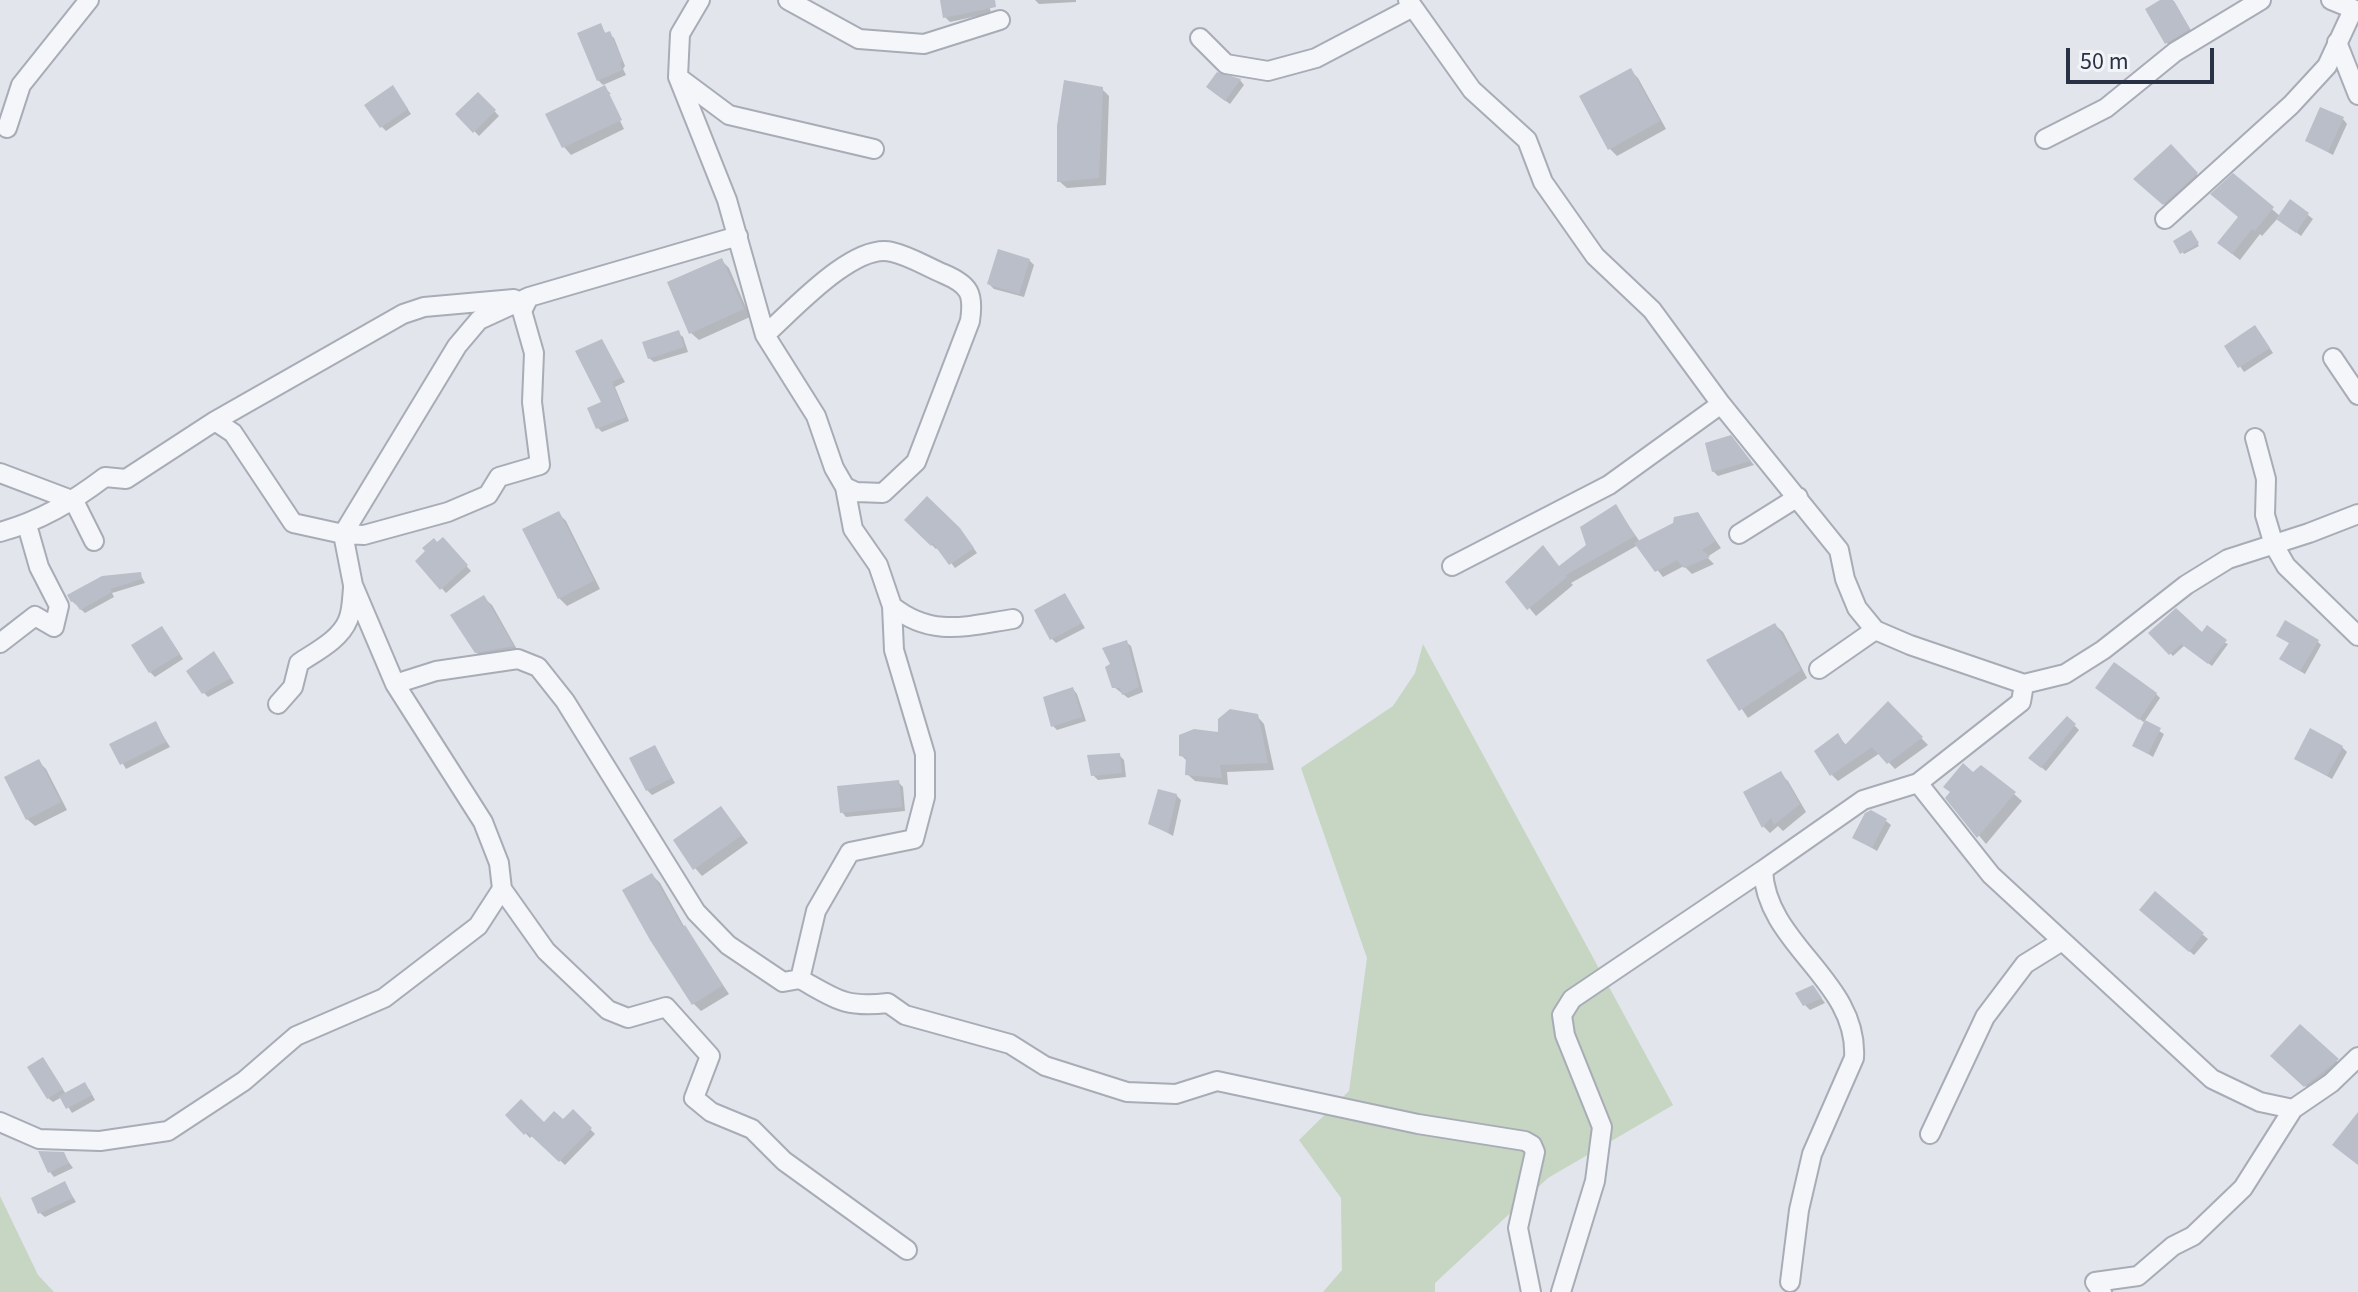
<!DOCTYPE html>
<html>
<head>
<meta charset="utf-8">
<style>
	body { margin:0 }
	#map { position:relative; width:2358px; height:1292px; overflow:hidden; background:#e2e5eb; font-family:"Source Sans 3",sans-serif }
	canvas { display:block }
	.scale { position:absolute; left:2066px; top:48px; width:148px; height:36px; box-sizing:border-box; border:4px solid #293244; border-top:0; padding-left:10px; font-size:24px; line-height:28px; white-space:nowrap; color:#293244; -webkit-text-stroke:6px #f2f4f8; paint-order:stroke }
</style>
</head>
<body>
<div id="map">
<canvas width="2358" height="1292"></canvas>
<div class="scale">50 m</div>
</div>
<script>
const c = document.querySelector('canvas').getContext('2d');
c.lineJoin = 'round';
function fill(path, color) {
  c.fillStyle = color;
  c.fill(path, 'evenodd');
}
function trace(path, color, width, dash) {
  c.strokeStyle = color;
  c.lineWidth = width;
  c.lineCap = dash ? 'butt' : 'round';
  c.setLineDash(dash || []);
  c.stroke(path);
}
fill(new Path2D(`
	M1423 644 1673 1105 1548 1178 1435 1283V1292H1323L1342 1270 1341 1198 1299 1140 1349 1091 1367 958 1301 768 1393 706 1415 673Z
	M0 1196 38 1275 54 1292H0Z`), '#c7d5c3');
fill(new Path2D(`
	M942 0H988L991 13 950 22 945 17Z
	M1035 0H1076V2L1039 4Z
	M2164 0 2174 1 2193 34 2171 47 2166 42Z
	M600 26 607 35 609 34 614 38 625 66 623 69 626 75 603 85 598 80Z
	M1631 71 1638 78 1666 129 1617 156 1609 148Z
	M1218 74 1240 80 1244 85 1230 104 1213 92Z
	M605 88 611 94H607L624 129 571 155 564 147 548 115Z
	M1102 89 1109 96 1106 185 1067 188 1059 181Z
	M397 93 411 114 386 131 382 127Z
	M478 94 499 116 479 136 458 114Z
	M2343 119 2347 124 2333 155 2307 141Z
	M2171 147 2204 182 2172 211 2143 186Z
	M2233 176 2280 216 2291 202 2308 215 2313 219 2301 236 2278 218 2262 236 2260 234 2240 260 2227 250 2240 218Z
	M2192 234 2199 246 2184 254 2176 242Z
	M721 260 729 268 750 317 699 340 691 333Z
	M1029 260 1034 265 1024 297 994 289 989 284Z
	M678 333 683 337 688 352 654 362 649 358Z
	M2260 333 2273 353 2244 372 2226 346Z
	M602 341 625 382 615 387 629 421 602 432 597 427 604 403Z
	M1735 442 1754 465 1718 476 1713 471Z
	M1616 507 1640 542 1697 514 1721 548 1707 557 1714 564 1692 574 1684 566 1663 577 1638 545 1571 583 1573 585 1536 616 1508 582 1560 568 1589 545Z
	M558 513 566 521 600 589 567 606 559 598Z
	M906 520 964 535 977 553 955 568 939 547 936 549Z
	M443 540 471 571 446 593 417 561Z
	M140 574 145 583 112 593 114 597 85 613 72 601Z
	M1065 595 1085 628 1056 643 1052 639Z
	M484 598 492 605 519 653 484 660 476 652Z
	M1775 625 1783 632 1807 678 1748 718 1709 661Z
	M166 633 183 659 155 677 150 672Z
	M2150 633 2203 635 2228 644 2212 666 2185 645 2173 656Z
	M2279 636 2317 641 2321 645 2305 674 2286 663 2291 644Z
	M1126 642 1131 646 1143 692 1128 698 1114 687Z
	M218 658 234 683 208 697 204 693Z
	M1073 689 1077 694 1086 721 1057 730 1053 726Z
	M2102 692 2156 694 2160 698 2144 722 2164 734 2153 757 2135 746 2145 723Z
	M1888 704 1928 745 1895 769 1880 753 1838 781 1832 775 1838 736 1847 746Z
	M1257 716 1264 724 1274 770 1227 772 1228 785 1195 781 1187 774 1188 762 1181 755Z
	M2067 718 2079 730 2046 771 2035 762Z
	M155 723 170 747 126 769 112 745Z
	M655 747 675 783 652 795 647 790Z
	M2342 747 2347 752 2332 779 2296 758Z
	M1119 755 1124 760 1126 777 1098 780 1093 775Z
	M39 762 46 769 67 810 35 826 27 819Z
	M1780 774 1788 781 1806 812 1783 831 1778 826 1770 833 1763 826Z
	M1973 775 2014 794 2022 801 1986 844 1948 798Z
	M898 782 903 787 905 811 846 817 842 812Z
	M1176 795 1181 800 1173 836 1151 823Z
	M721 808 748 843 702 876 695 868Z
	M1886 821 1891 825 1877 851 1855 838Z
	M652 875 660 883 686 930 729 994 701 1011 694 1004Z
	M2155 894 2208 939 2194 955 2146 915Z
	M1817 992 1825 1003 1810 1010 1805 1005Z
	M2300 1026 2344 1068 2313 1093 2280 1063Z
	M43 1060 66 1094 89 1089 95 1100 72 1113 62 1097 53 1102 48 1098Z
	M573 1112 595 1134 565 1165 533 1135 530 1138 508 1115 544 1125 563 1122Z
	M63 1154 73 1168 54 1177 50 1172Z
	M65 1184 76 1202 45 1217 40 1213Z`), '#0003');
fill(new Path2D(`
	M940 0H995L996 7 943 18Z
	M2160 0H2173L2190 29 2165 44 2145 9Z
	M601 23 605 33 610 31 622 60 620 63 622 70 597 81 577 33Z
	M1631 68 1660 121 1608 150 1579 96Z
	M1217 72 1241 79 1225 101 1206 87Z
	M1064 80 1103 87 1099 178 1057 182V126Z
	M393 85 408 109 380 128 364 105Z
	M605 85 622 120 562 148 545 114Z
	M478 92 496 110 473 133 455 114Z
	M2320 107 2344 117 2328 152 2305 141Z
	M2171 144 2198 173 2163 205 2133 179Z
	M2233 173 2274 207 2255 231 2252 229 2232 254 2217 243 2238 217 2210 194Z
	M2290 199 2309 213 2296 233 2276 219Z
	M2191 230 2199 243 2180 254 2173 241Z
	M998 249 1030 259 1019 294 987 284Z
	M722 258 744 309 689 334 667 282Z
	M2255 325 2270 348 2238 368 2224 346Z
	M679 330 684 347 648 359 642 342Z
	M602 339 622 377 612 382 626 417 596 429 587 408 601 402 575 351Z
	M1731 435 1751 461 1712 472 1705 443Z
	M927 496 960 528 974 548 949 565 933 543 931 546 904 520Z
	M1616 504 1635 536 1566 575 1567 577 1527 610 1505 582 1543 545 1559 566 1586 545 1580 527Z
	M559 511 594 581 558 599 522 529Z
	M1698 512 1716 541 1702 550 1710 557 1684 568 1677 560 1655 572 1634 543 1673 523 1674 517Z
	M443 537 468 565 440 590 415 561 425 551 422 548 434 538 437 542Z
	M141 572 142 579 110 589 112 592 80 610 74 601 71 602 67 595 102 576Z
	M1065 593 1082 623 1050 640 1034 610Z
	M484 595 514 646 475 653 450 615Z
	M2176 608 2202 632 2207 625 2227 640 2208 664 2181 644 2169 655 2148 633Z
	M2285 620 2319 640 2300 671 2279 659 2289 643 2276 636Z
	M1775 623 1801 670 1739 711 1706 660Z
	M162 626 180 654 149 673 131 645Z
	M1127 640 1139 687 1122 695 1120 688H1112L1105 667 1110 664 1102 648Z
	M214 651 231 678 202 694 186 671Z
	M2114 662 2157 693 2139 720 2095 688Z
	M1073 687 1082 717 1051 727 1043 697Z
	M1888 701 1923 737 1887 764 1872 747 1830 776 1814 751 1838 733 1845 745Z
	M1230 709 1258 714 1268 763 1220 765 1222 778 1185 775 1186 757 1179 756V735L1194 729 1218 732V719Z
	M2067 716 2076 724 2041 768 2028 758Z
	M2145 720 2161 728 2148 754 2132 746Z
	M156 721 166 742 120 765 109 744Z
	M2310 728 2343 746 2327 776 2294 759Z
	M655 745 672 778 646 791 629 758Z
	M1120 753 1122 773 1091 776 1087 755Z
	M39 759 61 802 26 820 4 777Z
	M1963 763 1973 772 1981 765 2016 792 1977 838 1945 798 1950 792 1943 787Z
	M1781 771 1800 804 1774 825 1771 818 1762 828 1743 792Z
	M899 780 902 807 840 813 837 786Z
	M1158 789 1177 794 1168 833 1148 824Z
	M721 806 742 835 693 870 673 840Z
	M1871 810 1887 819 1872 848 1852 838 1865 813Z
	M652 873 683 927 685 925 723 985 692 1005 650 940 622 890Z
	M2155 891 2204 933 2189 952 2139 910Z
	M1813 985 1822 998 1803 1006 1795 993Z
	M2300 1024 2339 1059 2304 1087 2270 1056Z
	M43 1057 63 1089 47 1099 27 1067Z
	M85 1082 92 1095 66 1109 59 1096Z
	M521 1099 544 1122 554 1111 563 1119 573 1109 592 1128 559 1162 527 1132 524 1135 505 1115Z
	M2358 1112V1165L2332 1145Z
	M38 1151 64 1152 69 1163 48 1173Z
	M65 1181 73 1198 38 1214 31 1198Z`), '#b9bec9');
const street = new Path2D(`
	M700 0 680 34 678 77 727 200 765 335 816 416 834 468 845 487 856 492 883 493 916 462 970 321C974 294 970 285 944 274 927 267 910 256 892 252 854 242 792 311 765 335
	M788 0 859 39 924 44 1000 20
	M1408 0 1472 90 1527 140 1543 182 1595 256 1652 310 1721 404 1839 550 1845 579 1857 608 1875 630 1910 645 2024 684 2065 674 2103 650 2186 585 2228 559 2309 533 2358 514
	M2331 0 2358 11
	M1200 38 1226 64 1268 71 1316 58 1413 7
	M2337 42 2358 95
	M678 77 729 115 874 149
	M7 128 21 85 89 0
	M2045 139 2106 108 2175 52 2261 0
	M2165 219 2291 105 2327 66 2353 10
	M529 297 522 311 534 353 532 402 540 465 499 477 488 495 448 512 364 535 343 534 457 346 479 320 529 297 738 236
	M2333 358 2358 395
	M215 421 233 433 293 523 343 534 353 585 395 684 483 822 499 863 502 889 546 951 608 1010 628 1018 666 1007 710 1056 694 1098 711 1112 752 1129 784 1161 907 1250
	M2255 438 2266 479 2265 515 2274 545 2286 566 2358 636
	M0 473 74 501 94 541
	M845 487 853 529 878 565 892 606 894 650 925 754V797L914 839 850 852 816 911 800 979C836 999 844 1008 888 1003L905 1015 1010 1044 1045 1066 1127 1092 1176 1094 1217 1081 1418 1124 1525 1141 1532 1145 1535 1152 1518 1228 1531 1292
	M0 532C40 521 72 502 105 477L126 479 215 421 403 314 424 307 514 299
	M1739 534 1798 497
	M1452 566 1609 485 1721 404
	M892 606C932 638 967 626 1013 619
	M0 643 35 616 54 627 59 606 39 567 27 525
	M1819 669 1875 630
	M395 684 436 671 518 659 538 667 565 701 696 912 728 945 783 982 800 979
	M278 704 293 687 299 663C315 652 340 640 348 620 352 611 352 598 353 588
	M1918 783 2021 702 2024 684
	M0 1122 39 1139 100 1141 168 1131 244 1081 296 1036 384 998 478 926 502 889
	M1930 1134 1985 1017 2025 964 2062 941
	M1790 1282 1799 1210 1812 1154 1854 1058C1859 981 1766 945 1763 870L1863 800 1918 783 1991 875 2212 1079 2260 1102 2293 1109 2331 1083 2358 1057
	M1561 1292 1595 1181 1602 1127 1565 1035 1562 1015 1572 999 1763 870
	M2102 1292 2095 1282 2138 1276 2173 1246 2193 1236 2243 1188 2293 1109`);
trace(street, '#a7acb6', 22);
trace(street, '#f5f6f9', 18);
</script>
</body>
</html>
